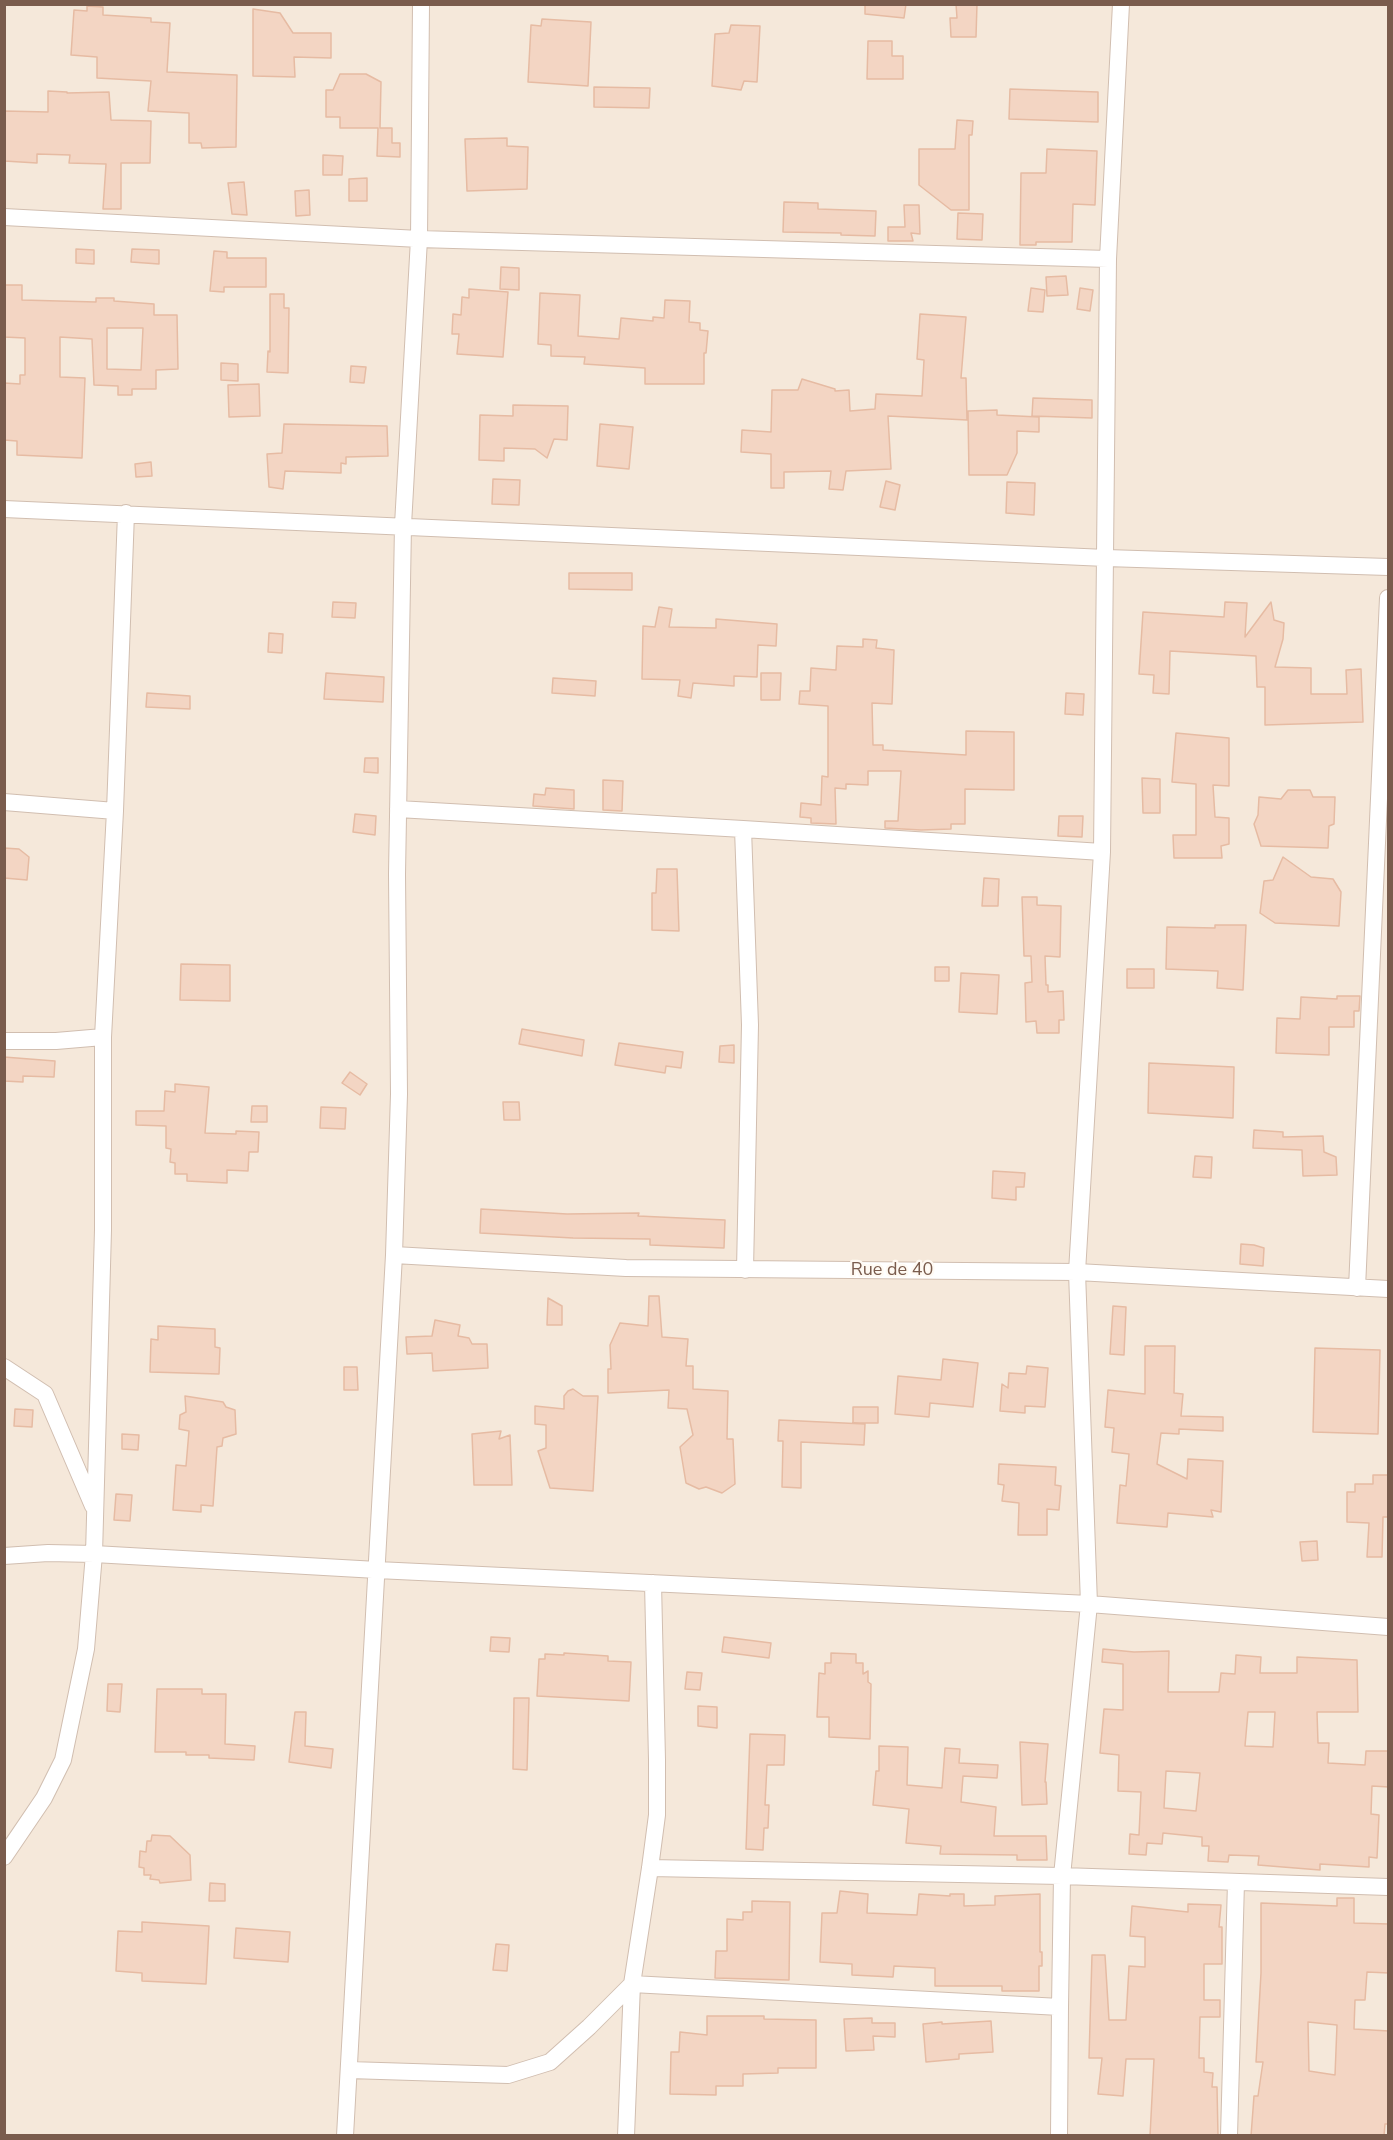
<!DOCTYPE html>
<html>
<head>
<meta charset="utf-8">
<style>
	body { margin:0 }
	#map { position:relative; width:1393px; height:2140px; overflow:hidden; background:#fdf6ec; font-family:"Nunito Sans",sans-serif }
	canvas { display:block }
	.frame { position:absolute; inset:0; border:6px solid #7a5c4d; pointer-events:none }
</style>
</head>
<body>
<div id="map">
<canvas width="1393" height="2140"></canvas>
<div class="frame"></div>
</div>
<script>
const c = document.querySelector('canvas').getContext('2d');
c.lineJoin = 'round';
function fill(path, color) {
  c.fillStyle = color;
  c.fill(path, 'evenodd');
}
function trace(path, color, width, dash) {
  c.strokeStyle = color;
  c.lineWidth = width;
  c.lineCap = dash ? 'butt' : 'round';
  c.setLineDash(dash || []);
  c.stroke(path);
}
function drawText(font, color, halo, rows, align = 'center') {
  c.font = font + ' "Nunito Sans",sans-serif';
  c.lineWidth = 4.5;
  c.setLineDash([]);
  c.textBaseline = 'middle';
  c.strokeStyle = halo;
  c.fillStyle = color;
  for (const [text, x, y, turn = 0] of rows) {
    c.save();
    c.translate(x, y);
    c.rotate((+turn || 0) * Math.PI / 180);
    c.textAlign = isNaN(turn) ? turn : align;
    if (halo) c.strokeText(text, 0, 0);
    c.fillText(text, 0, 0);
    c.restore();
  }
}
fill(new Path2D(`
	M5 5H1388V2135H5Z`), '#f5e8da');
const building = new Path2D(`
	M865 4H906L904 18 865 14Z
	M956 4H977L976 37H951L950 18H957Z
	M87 6 103 7V15L151 18V22L170 23 167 72 237 75 236 147 202 148 201 143H189V113L148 111 151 81 97 78V57L71 55 74 10 87 11Z
	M253 9 280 13 293 33H331V58L294 57 295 77 253 76Z
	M542 19 591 22 588 86 528 82 531 25 541 26Z
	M731 25 760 26 757 82 744 81 741 90 712 86 715 34 729 33Z
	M868 41H892V56H903V79H867Z
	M340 74H366L381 82 380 128H392V143H400V157L377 156 378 128H340V117H326V90H333Z
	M594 87 650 88 649 108 594 107Z
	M1010 89 1098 92V122L1009 119Z
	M48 91 67 92V93L109 92 111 120 151 121 150 163H121V209H103L106 164 69 163 70 155 37 154V163L4 161V111L48 112Z
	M957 120 973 121 972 135H969V210H951L919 185V149H955Z
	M507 138V146L528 147 527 189 467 191 465 139Z
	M1047 149 1097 151 1095 205 1073 204 1072 242H1036V245H1020L1021 173H1046Z
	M323 155 343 156 342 175H323Z
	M367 178V201H349V179Z
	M244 182 247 215 232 214 228 183Z
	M309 190 310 215 296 216 295 191Z
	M784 202 818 203V209L876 211 875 236 841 235V233L783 232Z
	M904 205H919L920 234 911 233 913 241H888V227H905Z
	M958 213 983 214 982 240 957 239Z
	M76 249 94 250V264L76 263Z
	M132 249 159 250V264L131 262Z
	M214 251 227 252V258H266V287H224V292L210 291Z
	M501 267 519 268V290L500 289Z
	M1066 276 1068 295 1047 296 1046 277Z
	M4 285H22V300L96 302V298H114V301L154 304V315H177L178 369 156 370V389H132V395H118V386L94 385 92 339 60 337V377L85 378 82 458 17 455V441L4 440V383L20 384V375H25V338L4 337ZM107 328H143L141 370 107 369Z
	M1031 288 1045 290 1043 312 1028 311Z
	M1080 288 1093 290 1090 311 1077 309Z
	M469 289 508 292 503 357 457 354 459 334H452L453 314 461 315 462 297 469 298Z
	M540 293 580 295 578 336 619 339 621 318 653 321V317L664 318 665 300 690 301 689 322 700 323V330L708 331 706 353H704V384H645V368L584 364 585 357 551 356V345L538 344Z
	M270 294H284V308H289L288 373 267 372 268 351 270 352Z
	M920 314 966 317 961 378H966L967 420 888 416 891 469 846 471 843 490 829 489 831 471 784 472V488H771V454L741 452 742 430 771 432 772 390H798L802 379 835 389V391L849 390 850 411 875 409 876 394 922 396 924 360 917 359Z
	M221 363 238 364V381L221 380Z
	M351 366 366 367 364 383 350 382Z
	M259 384 260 416 229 417 228 385Z
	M1033 398 1092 400V418L1032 416Z
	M513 405 568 406 567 440 554 439 547 458 535 449 504 448V461L479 460 480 415 513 416Z
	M997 410V415L1039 417V432L1017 431V453L1007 475H969L968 411Z
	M284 424 387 426 388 456 346 457V464L341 463V473L285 471 283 489 269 487 267 454 282 453Z
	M600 424 633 427 629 469 597 466Z
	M151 462 152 476 136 477 135 464Z
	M493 479 520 480 519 505 492 504Z
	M886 481 900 485 895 510 880 507Z
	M1007 482 1035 483 1034 515 1006 513Z
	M569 573H632V590L569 589Z
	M333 602 356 603 355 618 332 617Z
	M1225 602 1247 603 1245 637 1271 602 1274 620 1284 623 1283 639 1275 667 1311 668V694H1347L1346 670 1361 669 1363 722 1265 725V687H1257L1256 656 1170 651 1169 694 1153 693 1154 675 1139 674 1143 612 1224 617Z
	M659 607 672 609 669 627 716 628V619L777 624 776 646 758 645 757 677 734 676V686L693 683 691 698 678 696 680 680 642 679 643 626 655 627Z
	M269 633 283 634 282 653 268 652Z
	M863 639 877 640 876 648 894 650 892 704 872 703 873 745H883V750L966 755V731L1014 732V790L965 789V824H951V829L921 830 885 828V821H898L901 771H868V785L846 784V789L835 788 836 824 811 823V818L800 817 801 803 821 805 822 776 828 777V706L799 704 800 691H810L811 668 836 670 837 646 863 647Z
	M326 673 384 677 383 702 324 699Z
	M761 673H781L780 700H761Z
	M553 678 596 681 595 696 552 693Z
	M147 693 190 696V709L146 707Z
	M1066 693 1084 694 1083 715 1065 714Z
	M1176 733 1229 738V786L1213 785 1215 817 1229 818V844L1221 846 1222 858H1174L1173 835H1196V784L1172 782Z
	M365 758H378V773L364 772Z
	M1142 778 1160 779V813H1143Z
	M603 780 623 781 622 811 603 810Z
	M546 788 574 790V809L533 806 534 794 545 795Z
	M1288 790H1310L1313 797H1335L1334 824 1329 826 1328 848 1261 846 1254 824 1258 815 1259 797 1281 799Z
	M355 814 376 816 375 835 353 832Z
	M1059 816H1083L1082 837 1058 836Z
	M4 848 19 849 29 857 27 880 4 878Z
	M1283 857 1311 877 1333 879 1341 892 1339 926 1275 923 1260 913 1264 881 1273 880Z
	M657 869H677L679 931 652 930V893H656Z
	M984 878 999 879 998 906H982Z
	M1022 897H1037V905L1061 906 1060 957 1045 956 1046 985H1048V992L1063 991 1064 1020H1059V1033H1037L1036 1021 1026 1022 1025 983 1032 982 1031 956H1024Z
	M1215 925H1246L1243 990 1217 988 1218 971 1166 969 1167 927 1215 928Z
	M181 964 230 965V1001L180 1000Z
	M935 967H949V981H935Z
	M1127 969H1154V988H1127Z
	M961 973 999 975 997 1014 959 1012Z
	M1337 996H1360L1359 1011H1354V1027H1329V1055L1276 1053 1277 1018 1300 1019 1301 997 1337 999Z
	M522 1029 584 1040 582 1056 519 1044Z
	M619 1043 683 1052 681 1068 666 1066 665 1073 615 1065Z
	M734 1045V1063L719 1062 720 1046Z
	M4 1057 55 1061 54 1077 23 1076V1082L4 1081Z
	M1149 1063 1234 1067 1233 1118 1148 1113Z
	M350 1072 367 1084 360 1095 342 1083Z
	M175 1084 209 1087 205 1133 236 1134V1131L259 1132 258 1152H249L248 1171 227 1170V1183L187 1181V1174H175V1163L170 1162 171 1149 166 1148V1126L136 1125V1111H164L165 1091 175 1092Z
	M503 1102H519L520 1120H504Z
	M252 1106H267V1122H251Z
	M321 1107 346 1108 345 1129 320 1128Z
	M1254 1130 1283 1132V1137L1323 1136 1324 1152 1336 1157 1337 1175 1303 1176 1302 1150 1253 1148Z
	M1195 1156 1212 1157 1211 1178 1193 1177Z
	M993 1171 1025 1173 1024 1187H1016V1200L992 1198Z
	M481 1209 567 1214 639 1213 638 1216 725 1220 724 1248 650 1245V1239L573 1238 480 1233Z
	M1241 1244 1254 1245 1264 1248 1263 1266 1240 1264Z
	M649 1296H659L662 1337 688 1339 686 1366H693V1389L728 1391 727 1439H733L735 1484 722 1493 706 1487 699 1489 686 1483 680 1447 693 1435 687 1409 668 1408 669 1390 608 1393V1369H611L610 1345 620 1323 648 1326Z
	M548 1298 562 1306V1325H547Z
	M1113 1306 1126 1307 1124 1355 1110 1354Z
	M435 1320 460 1325 458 1336 469 1338 472 1344H487L488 1368 433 1371 432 1353 407 1354 406 1337 432 1336Z
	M158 1326 215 1329V1347L220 1348 219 1374 150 1372 151 1339 158 1340Z
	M1145 1346H1175L1174 1393 1183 1394 1181 1416 1223 1417V1431L1179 1429V1434L1161 1433 1157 1464 1187 1479 1188 1459 1223 1461 1221 1512 1211 1510 1213 1517 1168 1513 1167 1527 1117 1523 1120 1485 1126 1486 1129 1454 1112 1452 1114 1428 1105 1427 1108 1390 1145 1394Z
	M1315 1348 1380 1350 1378 1434 1313 1432Z
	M943 1359 978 1363 973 1407 930 1403 929 1417 895 1414 898 1376 941 1380Z
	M1027 1366 1048 1368 1045 1407 1025 1406V1413L1000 1411 1002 1384 1008 1388 1009 1373 1026 1374Z
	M344 1367H357L358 1390H344Z
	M573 1389 583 1396H598L593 1491 550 1488 538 1451 546 1448V1425L535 1424V1406L564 1409V1396L568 1391Z
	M185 1396 223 1402 226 1407 235 1410 236 1434 223 1438 222 1446 217 1447 213 1506 201 1505V1512L173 1510 176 1465 186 1466 189 1431 179 1429 180 1415 186 1412Z
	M853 1407H878V1423H853Z
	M15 1409 33 1410 32 1427 14 1426Z
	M779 1420 865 1424 864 1445 801 1442V1488L782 1487 783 1441H778Z
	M501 1431 499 1439 510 1435 512 1485H474L472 1434Z
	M122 1434 139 1435 138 1450 122 1449Z
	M999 1464 1056 1467 1055 1485 1061 1486 1059 1510 1047 1509V1535H1018L1019 1503 1002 1501 1004 1485 998 1484Z
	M1373 1475H1389V1517H1383L1382 1557H1367L1369 1523 1347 1522V1492H1355V1484H1373Z
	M116 1494 132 1495 130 1521 114 1520Z
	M1317 1541 1318 1560 1302 1561 1300 1542Z
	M491 1637 510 1638 509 1652 490 1651Z
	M724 1637 771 1643 769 1658 722 1652Z
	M1103 1649 1134 1652 1169 1651 1168 1692H1219L1221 1673 1235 1674 1236 1655 1261 1657 1260 1673H1297V1657L1357 1660 1358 1712H1317L1318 1743H1329L1328 1763 1365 1765 1366 1751H1388L1389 1787 1372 1786 1371 1814 1379 1815 1377 1858 1369 1857V1867L1320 1864V1870L1258 1865 1259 1856 1229 1855 1228 1862 1208 1861 1209 1846H1202V1837L1163 1833 1162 1844 1147 1843 1146 1855 1129 1854 1130 1834 1139 1835 1141 1792 1118 1791 1119 1755 1100 1753 1104 1709 1123 1710V1664L1102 1662ZM1248 1712H1275L1273 1747 1245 1746ZM1166 1771 1200 1773 1196 1811 1164 1808Z
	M564 1653 608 1656V1661L631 1662 629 1701 537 1696 539 1659H545V1654L564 1655Z
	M831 1653 856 1654V1663H863V1674L868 1671V1682L871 1684 870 1739 829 1737V1717H817L819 1673 825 1674V1663H831Z
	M687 1672 702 1673 700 1690 685 1689Z
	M108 1684H122L120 1712 107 1711Z
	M157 1689H202V1694H226L225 1744 255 1746 254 1760 209 1758V1755H186V1752H155Z
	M514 1698H529L527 1770 513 1769Z
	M698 1706 717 1707V1728L698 1726Z
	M295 1712H306L305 1746 333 1749 331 1768 289 1762Z
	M750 1734 785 1735 784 1765H767L765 1805H769L768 1828H764L763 1850 746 1849Z
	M1020 1742 1048 1744 1045 1782H1046L1047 1804 1022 1805Z
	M879 1746 908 1747 907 1785 942 1788 945 1748 960 1749 959 1763 998 1765 997 1778 963 1776 961 1802 996 1807 994 1836H1046L1047 1860H1017V1855L940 1854 941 1846 906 1843 909 1809 873 1805 876 1771H879Z
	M152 1835 170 1836 190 1855 191 1880 160 1883 159 1880 150 1879 151 1875H144V1868L139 1867 140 1851 146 1852 147 1841H151Z
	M210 1883 225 1884V1901H209Z
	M840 1891 868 1894 867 1913 917 1915 919 1894 950 1896V1894H964V1906L995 1905V1896L1040 1894V1952H1042V1966H1039V1991H1002V1986H935V1968L894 1966 893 1977 852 1975V1964L820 1962 822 1913H837Z
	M1337 1898H1354V1923L1389 1924V1973L1367 1972 1365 2000H1355L1354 2029 1389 2031V2124H1385L1384 2136H1251L1254 2096H1258L1263 2062H1256L1261 1973V1903L1337 1906ZM1308 2022 1337 2025 1335 2075 1309 2071Z
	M752 1901 790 1902 789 1980 715 1978 716 1951H727V1919L743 1920V1912H752Z
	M1188 1904 1221 1905 1219 1927H1222V1964H1204V2000H1220V2017H1200L1199 2058H1204V2072L1213 2073 1212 2087H1217L1218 2136H1150L1154 2059H1126L1123 2096 1098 2094 1102 2058H1089L1092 1955H1105L1109 2020H1126L1129 1966 1145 1967V1937L1130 1936 1132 1906 1188 1912Z
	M142 1922 209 1926 206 1984 142 1981V1973L116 1971 118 1931 142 1932Z
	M236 1928 290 1932 288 1962 234 1958Z
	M496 1944 509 1945 507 1971 493 1970Z
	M707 2016H764V2019L816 2020V2068H778V2073L743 2074V2086H716V2095L670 2094 671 2052H679L680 2032 707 2035Z
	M872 2018V2023H895V2037L873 2036 874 2050 846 2051 844 2019Z
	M991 2021 993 2052 959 2054V2059L926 2062 923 2024 942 2022V2024Z`);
fill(building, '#f3d5c3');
trace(building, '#e6bba3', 1.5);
const minor = new Path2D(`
	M4 217 419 239 1108 259
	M4 509 1106 558 1388 567
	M4 802 115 811
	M398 809 743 829 1102 852
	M743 829 750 1025 745 1270
	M4 1041H56L103 1037
	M394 1255 626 1268 1077 1272 1388 1289
	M1357 1288 1388 598
	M4 1367 45 1394 93 1506
	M4 1556 48 1553 94 1554 377 1570 1089 1604 1388 1627
	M4 1857 44 1798 63 1760 86 1649 94 1554 103 1230V1037L115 811 126 513
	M650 1868 1062 1876 1388 1887
	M349 2070 508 2075 550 2062 589 2027 632 1984 1060 2007 1062 1876 1089 1604 1077 1272 1102 852 1108 259 1121 4
	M345 2136 394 1255 399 1094 397 874 403 525 419 239 421 4
	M626 2136 632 1984 650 1868 657 1815V1760L653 1583
	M1059 2136 1060 2007
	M1229 2136 1236 1882`);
trace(minor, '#d1beb0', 18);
trace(minor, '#fff', 16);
drawText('18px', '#7a5c4d', '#fffaf3', [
	["Rue de 40",892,1271]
]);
</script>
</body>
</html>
